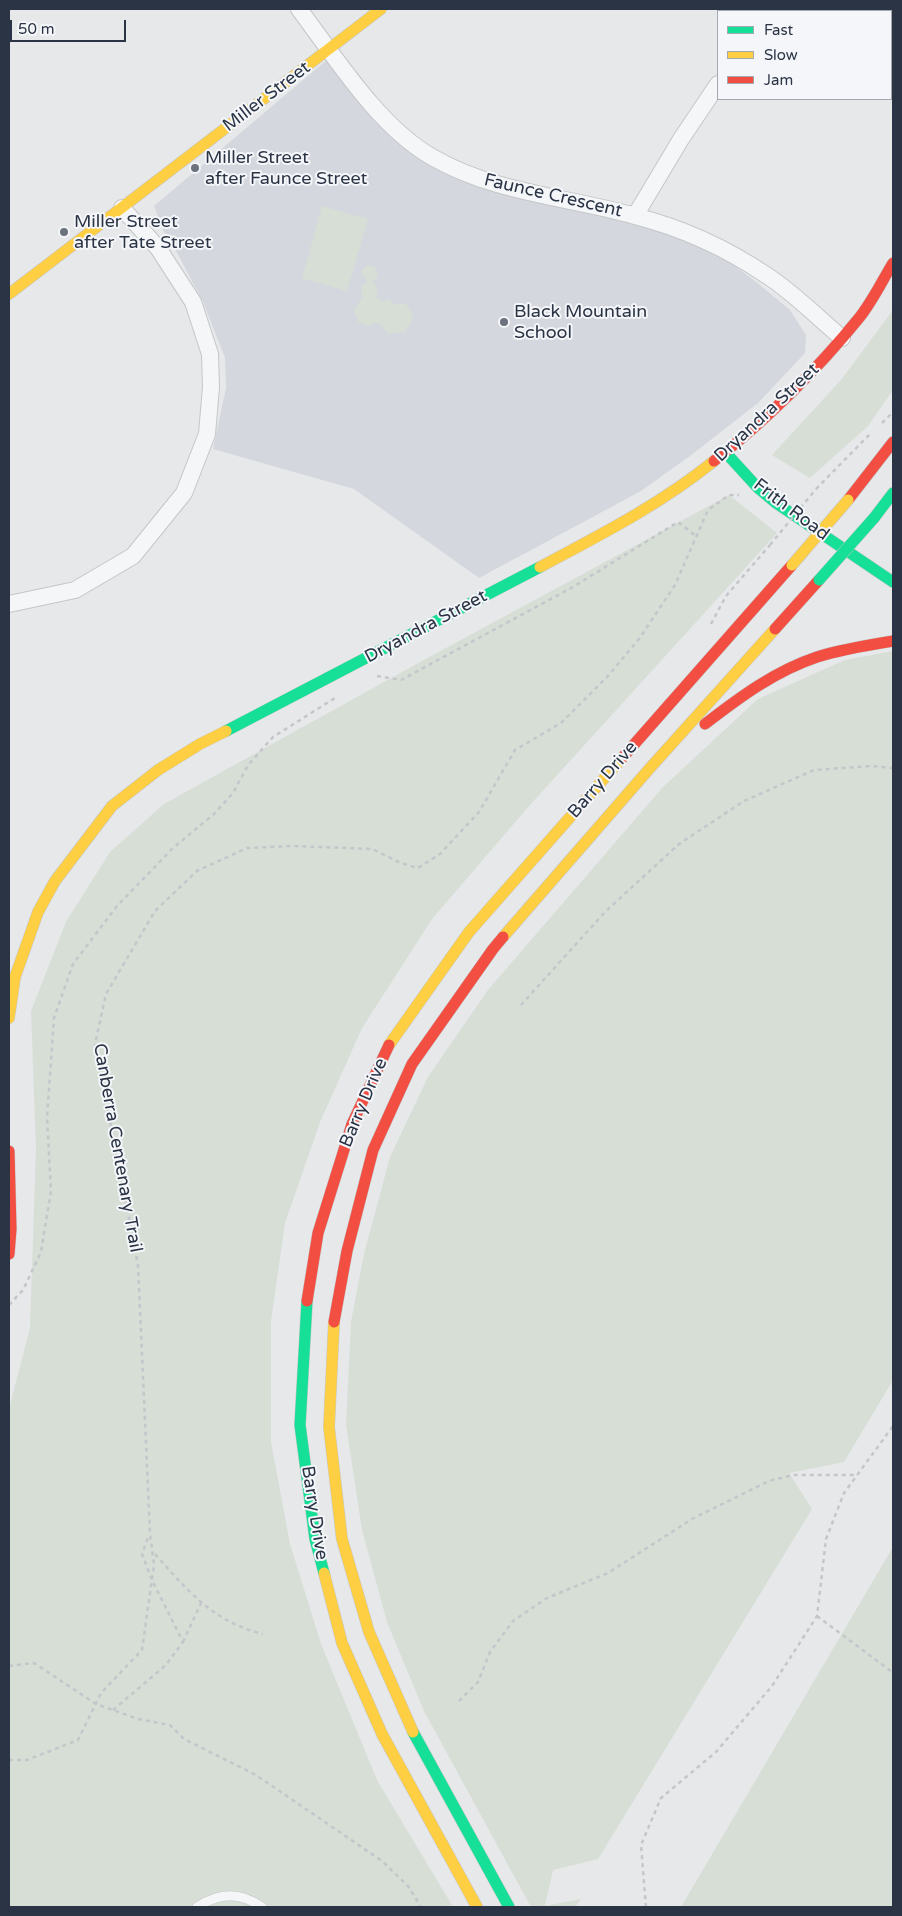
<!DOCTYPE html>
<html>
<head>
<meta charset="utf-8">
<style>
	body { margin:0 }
	#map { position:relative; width:902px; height:1916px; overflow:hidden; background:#e6e8ea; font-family:"Varela Round",sans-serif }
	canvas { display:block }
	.frame { position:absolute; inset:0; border:10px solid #2b3445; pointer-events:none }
	.legend { position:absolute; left:717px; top:10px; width:175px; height:90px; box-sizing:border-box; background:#f4f6f9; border:1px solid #a4a8b1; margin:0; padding:6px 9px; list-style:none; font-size:15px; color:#2b3445 }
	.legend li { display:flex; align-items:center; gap:10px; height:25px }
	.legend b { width:25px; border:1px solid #a4a8b1 }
	.scale { position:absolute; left:10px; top:20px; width:116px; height:22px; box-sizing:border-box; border:2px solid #2b3445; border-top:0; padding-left:6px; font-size:15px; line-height:18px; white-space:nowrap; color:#2b3445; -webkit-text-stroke:4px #f4f6f9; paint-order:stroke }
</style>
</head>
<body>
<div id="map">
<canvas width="902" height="1916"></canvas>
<div class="frame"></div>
<ul class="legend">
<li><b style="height:6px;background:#16e098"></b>Fast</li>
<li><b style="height:6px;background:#ffcf43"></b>Slow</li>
<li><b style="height:6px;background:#f24e42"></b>Jam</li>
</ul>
<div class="scale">50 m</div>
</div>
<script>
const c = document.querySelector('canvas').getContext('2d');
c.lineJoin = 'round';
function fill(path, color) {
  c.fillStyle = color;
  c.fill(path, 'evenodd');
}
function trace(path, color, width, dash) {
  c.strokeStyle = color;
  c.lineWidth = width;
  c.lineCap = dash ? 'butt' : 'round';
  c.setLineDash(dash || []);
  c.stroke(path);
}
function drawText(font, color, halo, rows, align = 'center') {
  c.font = font + ' "Varela Round",sans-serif';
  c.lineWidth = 4;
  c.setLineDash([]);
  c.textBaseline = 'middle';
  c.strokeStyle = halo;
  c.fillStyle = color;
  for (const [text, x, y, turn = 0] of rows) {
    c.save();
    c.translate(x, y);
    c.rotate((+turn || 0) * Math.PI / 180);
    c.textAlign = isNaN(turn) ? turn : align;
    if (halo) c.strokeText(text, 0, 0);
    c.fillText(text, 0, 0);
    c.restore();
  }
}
fill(new Path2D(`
	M329 58 400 138 557 204 677 235 717 253 755 281 790 310 806 335 805 353 758 403 690 456 641 491 479 578 354 489 213 449 226 388 225 358 203 302 175 249 164 232 154 206Z`), '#d4d7dd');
fill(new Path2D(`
	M322 206 368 219 347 291 302 278Z
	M368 265 374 266 378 272 377 278 372 281 377 287 378 291 376 297 382 301 389 299 394 304H406L414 317 405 332 388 334 380 324 374 323 368 326 359 323 354 310 362 297 361 286 368 282 361 274 362 270Z
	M893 310V390L868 426 810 478 772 455 841 380Z
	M729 495 777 533 529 806 432 919 362 1028 320 1122 285 1223 271 1321V1442L290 1544 321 1644 377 1780 453 1907H9V1409L30 1328 36 1150 31 1011 66 922 110 852 164 804 422 661Z
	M893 651V1380L844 1462 789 1473 812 1509 598 1859 553 1870 545 1906 581 1899 575 1907H531L424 1711 387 1622 362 1530 346 1425 351 1322 364 1254 390 1157 428 1077 488 990 663 787 758 699 845 660Z
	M893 1547V1907H681Z`), '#d6ded6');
const lane = new Path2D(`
	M197 1907C220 1892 240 1892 262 1907`);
const street = new Path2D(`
	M299 9C336 58 378 126 432 157 494 193 568 197 635 216 682 228 726 248 766 275 793 292 818 318 842 338
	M765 11 767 9
	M635 216 681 139 718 84
	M9 604 75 590 133 556 184 493 207 434 211 387 210 354 193 302 158 248 122 208`);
const fast = new Path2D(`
	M726 453 758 488 776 503 893 582
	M874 518 893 493
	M226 731 540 567
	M307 1301 300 1425 315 1539 324 1573
	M413 1732 509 1907`);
const slow = new Path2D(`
	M9 294 381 9
	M540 567C600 535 661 504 714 461
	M503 937 650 768 775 629
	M9 1018 15 977 38 912 55 881 112 806 158 770 200 744 226 731
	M389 1045 469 932 623 757
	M334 1322 329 1427 342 1539 369 1632 413 1732
	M324 1573 342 1643 382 1734 477 1907`);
const jam = new Path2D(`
	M714 461C767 419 816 371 859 318 872 302 882 281 893 263
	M848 500 893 442
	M775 629 819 580
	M705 724C740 697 775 671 817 657 842 649 868 645 893 641
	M623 757 792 565
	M9 1151 11 1229 9 1254
	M307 1301 318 1233 352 1124 389 1045
	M334 1322 347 1251 373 1150 412 1064 493 949 503 937`);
trace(lane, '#c4c6c8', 10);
trace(street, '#c4c6c8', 18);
trace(fast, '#c4c6c8', 12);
trace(slow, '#c4c6c8', 12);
trace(jam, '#c4c6c8', 12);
trace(new Path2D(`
	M882 423 893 412
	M816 489 872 432
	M711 624 726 596 770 545
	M377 676 401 680 573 587 678 522 696 536
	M521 1005 605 912 679 844 744 801 814 770 871 766 893 768
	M9 1305 23 1290 41 1252 51 1191 47 1117 54 1018 73 964 117 906 173 848 214 814 233 793 248 765 273 737 335 698
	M155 1554C187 1590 213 1622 263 1634
	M817 1616 892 1672 893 1675
	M183 1642 201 1603
	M9 1666 34 1663 96 1704 138 1719 170 1725 184 1739 256 1775 382 1861 408 1886 421 1907
	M459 1701 478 1682 490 1652 513 1621 547 1598 608 1573 692 1519 769 1481 793 1475H857
	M113 1710 166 1665 183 1642 152 1580 142 1554 149 1535
	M9 1760H27L78 1740 101 1693 142 1650 154 1565 150 1533 138 1265 95 1044 106 994 155 911 197 871 247 848 293 846 372 849 401 863 418 868 440 854 479 812 515 750 561 723 607 677 639 639 675 585 708 510 729 495H739
	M646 1907 641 1845 661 1798 716 1752 772 1686 817 1616 826 1539 844 1493 893 1426`), '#c5c6ca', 2.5, [4, 4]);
trace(lane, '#f5f6f7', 9);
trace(street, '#f5f6f7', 16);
trace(fast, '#16e098', 11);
trace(slow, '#ffcf43', 11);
trace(jam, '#f24e42', 11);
const fastBridge = new Path2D(`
	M819 580 874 518`);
const slowBridge = new Path2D(`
	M792 565 848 500`);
trace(fastBridge, '#c2c5c8', 12, []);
trace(slowBridge, '#c2c5c8', 12, []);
trace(new Path2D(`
	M770 545 816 489`), '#c5c6ca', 2.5, [4, 4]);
trace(fastBridge, '#16e098', 11);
trace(slowBridge, '#ffcf43', 11);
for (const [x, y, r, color] of [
	[195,168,5,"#6c737f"],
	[64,232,5,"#6c737f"],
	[504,322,5,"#6c737f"]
]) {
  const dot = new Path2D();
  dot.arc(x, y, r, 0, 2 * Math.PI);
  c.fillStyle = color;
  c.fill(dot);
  trace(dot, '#f4f6f9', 2);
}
drawText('18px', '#2b3445', '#f4f6f9', [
	["Miller Street",267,97,-37],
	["Faunce Crescent",553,196,13],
	["Dryandra Street",767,413,-43],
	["Frith Road",791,510,37],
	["Dryandra Street",426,627,-28],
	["Barry Drive",603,780,-49],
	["Barry Drive",364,1103,-67],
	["Canberra Centenary Trail",117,1148,80],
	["Barry Drive",314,1513,81]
]);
drawText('18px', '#2b3445', '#f4f6f9', [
	["Miller Street",205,158],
	["after Faunce Street",205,179],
	["Miller Street",74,222],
	["after Tate Street",74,243],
	["Black Mountain",514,312],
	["School",514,333]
], 'left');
</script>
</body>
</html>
